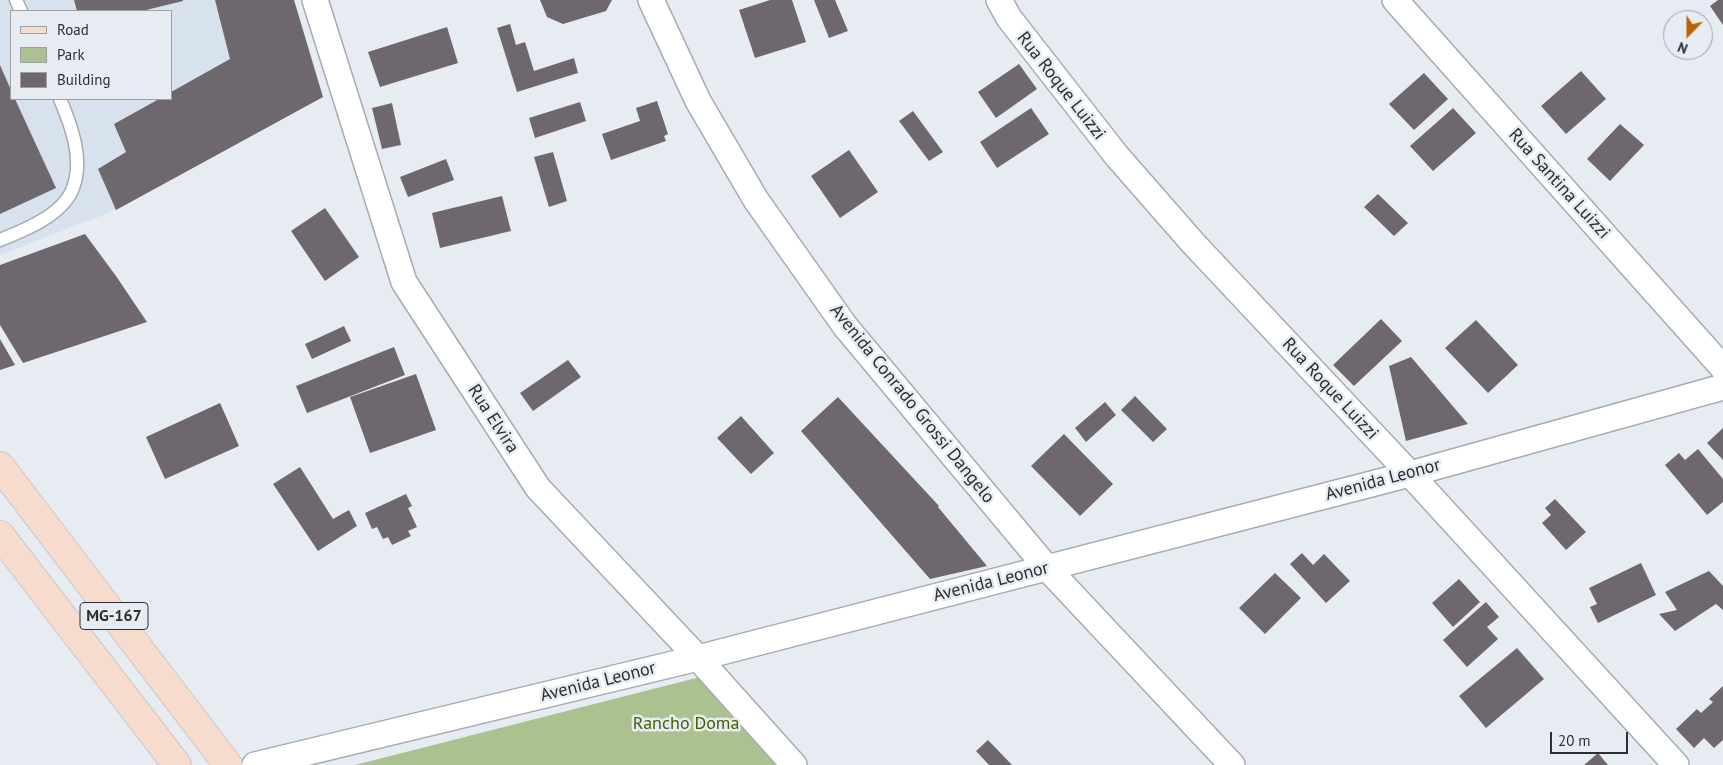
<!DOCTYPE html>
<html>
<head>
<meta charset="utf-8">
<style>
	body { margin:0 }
	#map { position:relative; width:1723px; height:765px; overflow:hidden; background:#e7ecf2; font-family:"PT Sans",sans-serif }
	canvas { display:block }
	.legend { position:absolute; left:10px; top:10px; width:162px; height:90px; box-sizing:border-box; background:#e7ecf2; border:1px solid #9ca0a5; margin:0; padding:6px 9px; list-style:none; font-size:15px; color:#2c2e31 }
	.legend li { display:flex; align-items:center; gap:10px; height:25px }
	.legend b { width:25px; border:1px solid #9ca0a5 }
	.north { position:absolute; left:1663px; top:10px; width:50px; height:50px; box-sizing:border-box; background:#e7ecf2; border:1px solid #9ca0a5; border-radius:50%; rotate:202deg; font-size:14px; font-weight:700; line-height:20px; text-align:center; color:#2c2e31 }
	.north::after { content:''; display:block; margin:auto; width:18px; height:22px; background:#bc6202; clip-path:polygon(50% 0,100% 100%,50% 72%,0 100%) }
	.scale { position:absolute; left:1550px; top:732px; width:78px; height:22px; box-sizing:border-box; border:2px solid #2c2e31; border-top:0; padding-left:6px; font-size:15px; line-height:18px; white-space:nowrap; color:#2c2e31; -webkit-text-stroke:4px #e7ecf2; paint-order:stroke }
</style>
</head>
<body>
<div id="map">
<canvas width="1723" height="765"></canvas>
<ul class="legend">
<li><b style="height:6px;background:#f7dbcd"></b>Road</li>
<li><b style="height:14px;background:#acc190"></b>Park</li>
<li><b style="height:14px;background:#6e686e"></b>Building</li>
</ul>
<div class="north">N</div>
<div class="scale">20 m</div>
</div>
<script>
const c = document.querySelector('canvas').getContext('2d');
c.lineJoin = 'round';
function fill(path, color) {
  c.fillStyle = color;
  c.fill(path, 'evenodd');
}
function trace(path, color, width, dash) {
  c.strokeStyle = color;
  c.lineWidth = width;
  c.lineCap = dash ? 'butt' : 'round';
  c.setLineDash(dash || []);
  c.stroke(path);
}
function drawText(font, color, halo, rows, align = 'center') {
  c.font = font + ' "PT Sans",sans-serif';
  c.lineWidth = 5;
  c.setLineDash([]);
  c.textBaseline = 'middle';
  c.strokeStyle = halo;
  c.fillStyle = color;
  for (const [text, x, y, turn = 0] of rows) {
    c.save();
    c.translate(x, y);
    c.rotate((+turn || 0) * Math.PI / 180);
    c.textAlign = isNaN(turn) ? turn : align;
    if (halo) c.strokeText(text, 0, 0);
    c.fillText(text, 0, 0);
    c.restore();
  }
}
fill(new Path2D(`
	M0 0H294L323 97 116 210 0 255ZM11 11H171V99H11Z`), '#d8e2ee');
fill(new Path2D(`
	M700 677 782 765H355Z`), '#acc190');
fill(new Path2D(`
	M74 0H183V1L142 11H77Z
	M215 0H294L323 97 116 210 98 169 126 152 114 124 159 99H171V92L230 59Z
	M540 0H612L606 11 563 24 547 17Z
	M770 0H792L806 42 755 58 739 10Z
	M814 0H835L848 31 829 38Z
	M1718 0H1723V25L1710 6Z
	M510 24 516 45 525 42 534 71 574 58 578 73 517 92 497 28Z
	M447 27 458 63 380 87 368 52Z
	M1019 64 1037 89 996 118 978 92Z
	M0 65 11 90V99H15L56 188 0 214Z
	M1581 71 1606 99 1566 134 1541 106Z
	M1424 73 1448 99 1414 130 1389 104Z
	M657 101 668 134 664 136 666 141 611 160 602 134 640 121 636 108Z
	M580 102 586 121 535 138 529 118Z
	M392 103 401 145 382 149 372 108Z
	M1031 108 1049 134 997 168 980 142Z
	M1453 108 1476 133 1433 171 1410 146Z
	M913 111 943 152 929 161 899 121Z
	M1620 124 1644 145 1610 181 1587 159Z
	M849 150 878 192 840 218 811 176Z
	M553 152 567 201 549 207 534 157Z
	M446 159 454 180 408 197 400 177Z
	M1378 194 1408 223 1394 236 1364 207Z
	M502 196 511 231 440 248 432 213Z
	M325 208 359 257 325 281 291 231Z
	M85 234 116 276 147 322 23 363 0 325V265Z
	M1381 319 1402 341 1354 386 1333 365Z
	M1476 320 1518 365 1488 393 1445 348Z
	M344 326 351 341 312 359 305 344Z
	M0 339 15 365 0 370Z
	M394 347 405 375 307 413 296 386Z
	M1411 357 1468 424 1406 441 1389 366Z
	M568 360 581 377 533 411 520 393Z
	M416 374 436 430 370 453 350 397Z
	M1135 396 1167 429 1153 442 1121 410Z
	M838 397 939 506 938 507 987 566 930 579 801 431Z
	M1105 402 1116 415 1086 442 1075 428Z
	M220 403 239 446 165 479 146 437Z
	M741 416 774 453 751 474 717 438Z
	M1723 428V460L1707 443Z
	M1064 434 1113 484 1080 516 1031 466Z
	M1698 449 1723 479V502L1707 515 1665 465 1679 453 1685 460Z
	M300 467 333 519 349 510 357 526 318 551 273 484Z
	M406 494 412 506 408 508 417 527 408 531 411 536 392 545 388 537 383 539 377 527 372 529 365 513Z
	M1555 499 1586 532 1566 550 1542 523 1551 515 1545 508Z
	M1302 553 1313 565 1324 554 1350 581 1326 603 1290 564Z
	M1641 563 1656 595 1598 623 1590 607 1597 604 1589 588Z
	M1709 571 1723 586V610L1716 604 1675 631 1659 614 1677 610 1665 592Z
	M1275 573 1301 598 1265 634 1239 608Z
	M1459 579 1480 602 1453 627 1432 603Z
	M1486 602 1499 617 1487 627 1498 639 1467 667 1443 640Z
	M1517 648 1544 679 1486 728 1459 696Z
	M1723 686V740L1714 748 1704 738 1694 748 1676 729 1697 709 1701 713 1713 702 1709 699Z
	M988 740 1012 765H989L976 751Z
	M1598 753 1608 765H1584Z`), '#6e686e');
const service = new Path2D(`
	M16 0 21 11
	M0 240C25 230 63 215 73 188 84 159 71 125 60 99`);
const minor = new Path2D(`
	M315 0 404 282 538 488 698 658 794 765
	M651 0 698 101 756 200 845 326 1047 568 1232 765
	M999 0 1009 18 1116 155 1193 243 1410 474 1676 765
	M1395 0 1723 368
	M255 765 698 658 1410 474 1723 387`);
const primary = new Path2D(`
	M0 466 228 765
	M0 535 177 765`);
trace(service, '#a6abb1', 15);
trace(minor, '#a6abb1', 28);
trace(primary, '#c8c9c9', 30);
trace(service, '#fff', 12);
trace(minor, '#fff', 25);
trace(primary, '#f7dbcd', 28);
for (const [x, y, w] of [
	[114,616,68]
]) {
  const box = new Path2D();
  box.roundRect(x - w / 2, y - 13.5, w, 27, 4);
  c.fillStyle = '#e7ecf2';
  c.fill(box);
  trace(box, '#2c2e31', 1);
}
drawText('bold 16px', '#2c2e31', null, [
	["MG-167",114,616]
]);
drawText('18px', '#2c2e31', '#e7ecf2', [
	["Rua Roque Luizzi",1061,86,52],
	["Rua Santina Luizzi",1559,184,48],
	["Rua Roque Luizzi",1330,389,47],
	["Avenida Conrado Grossi Dangelo",912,404,51],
	["Rua Elvira",493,419,57],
	["Avenida Leonor",1383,480,-15],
	["Avenida Leonor",991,582,-14],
	["Avenida Leonor",598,682,-14]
]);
drawText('18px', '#435f01', '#e7ecf2', [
	["Rancho Doma",686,724]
]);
</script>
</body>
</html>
